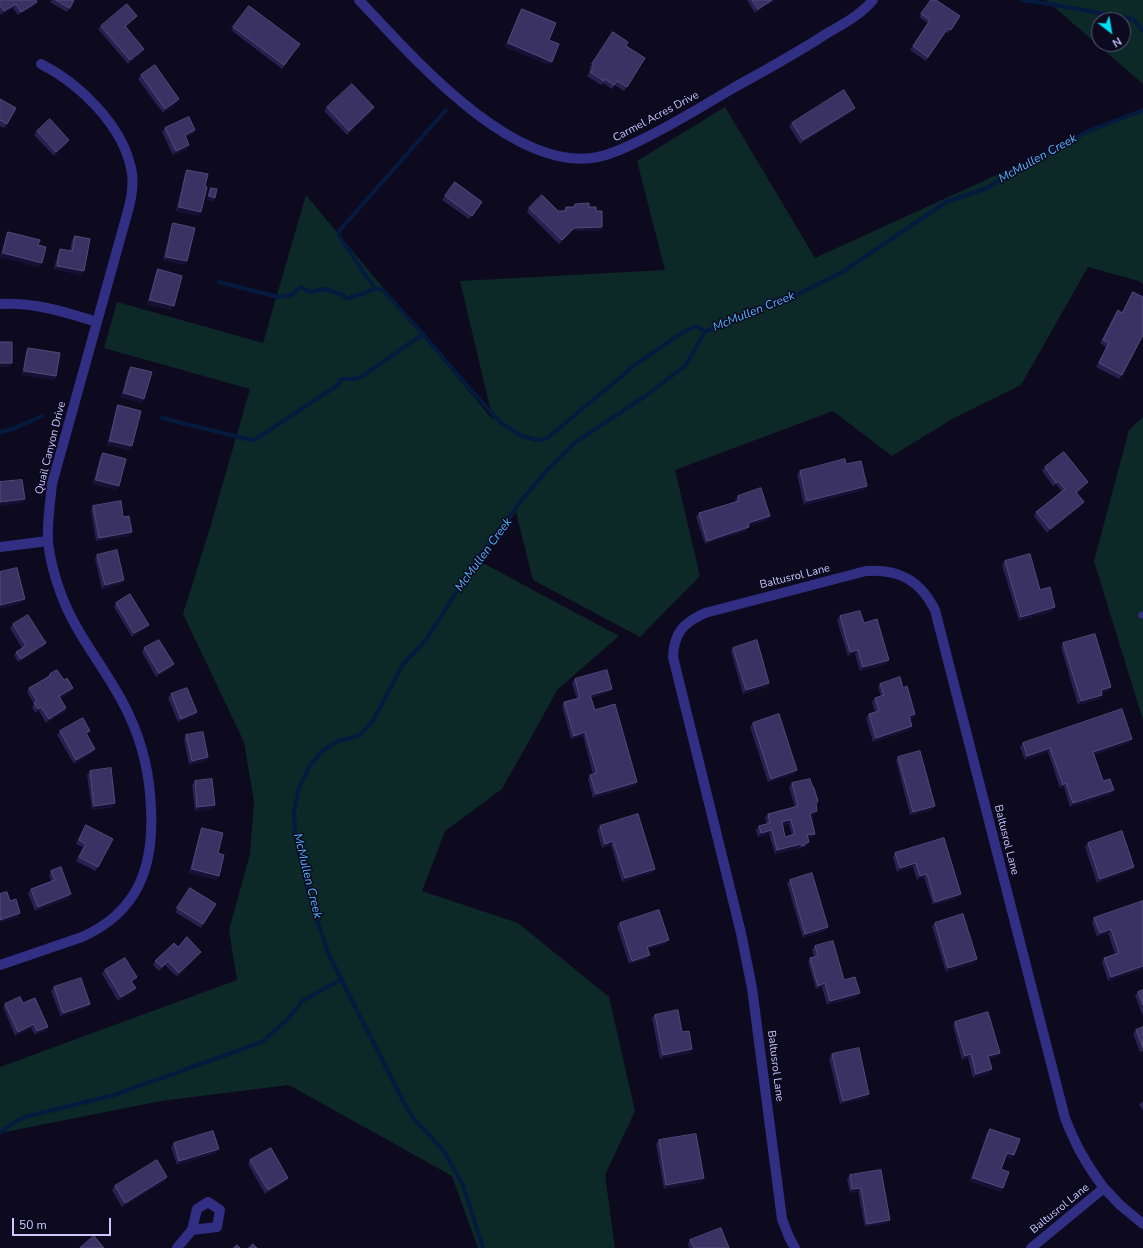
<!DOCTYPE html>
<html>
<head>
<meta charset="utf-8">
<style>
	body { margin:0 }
	#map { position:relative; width:1143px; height:1248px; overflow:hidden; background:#0d0a1f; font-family:"Nunito Sans",sans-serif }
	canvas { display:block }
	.north { position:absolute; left:1091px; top:12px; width:40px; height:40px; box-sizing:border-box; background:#0d0a1f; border:1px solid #595679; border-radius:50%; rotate:149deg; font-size:11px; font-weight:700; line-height:16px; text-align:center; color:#ccc7ff }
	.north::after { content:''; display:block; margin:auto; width:14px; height:18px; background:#00dff2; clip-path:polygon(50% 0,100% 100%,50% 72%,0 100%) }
	.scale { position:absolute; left:12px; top:1218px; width:99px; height:18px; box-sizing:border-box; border:2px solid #ccc7ff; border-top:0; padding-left:5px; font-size:12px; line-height:14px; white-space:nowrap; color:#ccc7ff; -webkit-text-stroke:3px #0d0a1f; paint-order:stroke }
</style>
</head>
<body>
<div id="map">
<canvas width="1143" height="1248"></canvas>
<div class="north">N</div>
<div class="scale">50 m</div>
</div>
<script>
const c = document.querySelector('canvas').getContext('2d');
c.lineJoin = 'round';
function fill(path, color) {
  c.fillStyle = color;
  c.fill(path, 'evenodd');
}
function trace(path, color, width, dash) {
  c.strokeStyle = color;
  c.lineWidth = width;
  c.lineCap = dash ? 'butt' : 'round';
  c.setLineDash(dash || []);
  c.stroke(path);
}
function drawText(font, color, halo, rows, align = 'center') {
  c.font = font + ' "Nunito Sans",sans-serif';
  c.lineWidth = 3;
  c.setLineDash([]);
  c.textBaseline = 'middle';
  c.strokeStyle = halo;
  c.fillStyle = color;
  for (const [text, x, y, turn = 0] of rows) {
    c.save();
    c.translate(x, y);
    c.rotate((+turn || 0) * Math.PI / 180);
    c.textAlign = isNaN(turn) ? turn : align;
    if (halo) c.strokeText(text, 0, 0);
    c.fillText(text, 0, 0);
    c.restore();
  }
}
fill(new Path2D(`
	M1046 0H1143V84ZM1099 20H1123V44H1099Z
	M725 107 815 258 1143 108V284L1139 281 1088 267 1021 385 954 418 892 456 833 411 675 470 700 576 640 637 533 580 516 512 479 561 619 636 558 689 502 789 445 831 422 891 518 923 609 997 635 1111 605 1175 615 1248H478L452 1176 289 1085 161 1101 0 1133V1067L237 980 229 930 250 854 254 802 244 742 183 614 210 528 250 389 104 348 117 302 263 343 306 195 493 420 460 281 665 270 637 161Z
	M1143 417V720L1094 561 1129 430Z`), '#0c2928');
trace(new Path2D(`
	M1022 0 1050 4 1133 19 1143 31
	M219 282 278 297 291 295 301 287 309 292 325 289 343 295 347 299 375 289H382L423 334 462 380 501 423 522 436 537 440 546 439 635 365 683 332 697 326 705 332
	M375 289 339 236V231L446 110
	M162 418 251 440 256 439 338 385 341 379H353L361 377 423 334
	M0 432 13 429 42 416
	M0 1133 13 1123 25 1117 114 1095 262 1042 288 1019 302 1001 342 979
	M483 1248 463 1185 443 1150 414 1119 403 1101 328 953 308 892 295 834 294 811 299 788 309 767 321 752 336 742 360 735 373 721 403 664 426 640 476 561 520 502 548 469 573 444 644 397 685 366 705 332 727 321 796 295 841 273 946 202 987 188 1025 164 1091 130 1143 110`), '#041a3e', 4);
trace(new Path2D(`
	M1142 615H1143`), '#312f83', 7);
trace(new Path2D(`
	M359 0C411 55 513 174 598 157 616 153 631 145 647 137 677 122 706 104 735 87 766 70 797 53 826 34 843 24 861 15 873 0
	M0 304C34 302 65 312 97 322
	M0 547 48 541
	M0 965 82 937C138 912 154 867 151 809 150 776 143 745 129 715 110 673 77 638 61 594 55 578 50 559 48 542 47 523 50 503 52 484L129 207C132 195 134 180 131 168 122 125 79 83 41 64
	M1104 1188 1120 1205 1143 1224
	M177 1248 192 1230 197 1209 208 1202 220 1210 217 1227 192 1230
	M795 1248 789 1237 782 1219 752 988 741 933 673 657C674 633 683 623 705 613L866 571C899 569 920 580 935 610L1065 1118C1076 1146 1086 1164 1104 1188L1031 1248`), '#312f83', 10);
fill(new Path2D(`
	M0 0 37 2 34 6 18 15 13 8 1 15 0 13Z
	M52 0H74L67 12 50 2Z
	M747 0H775L755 13Z
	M931 0 960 16 948 33 945 32 926 61 910 50 928 23 919 17Z
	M249 6 300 44 282 69 231 30Z
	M522 9 549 40 552 62 549 65 505 47 519 13Z
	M137 16 134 20 126 27 142 53 128 64 98 29 101 26Z
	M613 32 626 46 645 58 624 91 615 85 612 89 603 83 601 85 587 76 591 70 589 68Z
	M141 75 179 99 176 103 163 113 138 79Z
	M0 99 7 124 4 128 0 126Z
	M327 107H374L372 111 347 135 324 111Z
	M853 111 800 144 789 126 792 123Z
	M165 128 195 130 192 134 186 137 187 149 173 155 162 132Z
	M37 131 66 144 54 156 34 135Z
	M187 170 205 186 199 216 176 211 185 173Z
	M455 182 482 202 469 219 442 200Z
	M211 188 213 202 207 200 209 191Z
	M575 204 589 207 596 211 600 231H572L559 244 527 212 529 208 558 211H563L566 207H572Z
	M173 223 185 265 163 260 171 227Z
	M8 232 38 245 39 267 0 257 6 236Z
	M75 236 84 271 81 275 54 269 58 253 60 249 70 251 72 240Z
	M158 269 171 310 147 304 156 273Z
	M1133 292 1122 375 1119 379 1096 367 1106 347 1100 343 1115 314 1118 310 1122 312Z
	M28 348 56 376 54 380 22 375 26 352Z
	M131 367 142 403 121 397 128 371Z
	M118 405 132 446 129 450 107 445 116 409Z
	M103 453 119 486 116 490 93 484 100 457Z
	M846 464 867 486 864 490 804 505 797 474 800 471Z
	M1045 467 1085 486 1077 493 1081 506 1047 533 1034 516 1036 512 1062 492 1056 484 1053 486 1042 471Z
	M738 496 767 520 748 526 746 531 705 544 696 517 699 513 736 502 735 500Z
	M93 506 123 517 132 532 129 536 96 541 91 510Z
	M97 555 121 584 102 589 95 559Z
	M1005 561 1040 590 1053 611 1019 621 1002 565Z
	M116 603 146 628 132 637 114 607Z
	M840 616 864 623 889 660 886 664 860 671 855 654 848 656 837 620Z
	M13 624 46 643 43 647 18 662 14 655 16 652 22 648 10 628Z
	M1063 643 1111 687 1108 691 1102 693 1100 699 1078 705 1061 647Z
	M144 648 174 664 171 668 156 677 142 652Z
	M733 648 767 687 743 694 731 651Z
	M50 674 64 680 73 688 70 692 60 698 66 708 64 712 46 723 39 711 35 713 32 707 34 704 27 692 29 688 47 677Z
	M575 679 609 692 591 698 595 710 637 782 634 786 593 798 588 779 590 775 593 774 583 736 571 739 562 706 564 702 577 699 572 683Z
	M880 684 903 688 915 714 913 718 910 719V730L873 742 866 718 869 714 875 712 872 702 875 698 881 696 878 687Z
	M171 694 197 712 194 716 178 722 168 698Z
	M753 723 794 774 768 782 750 727Z
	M60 731 88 735H87L95 749 92 753 74 764 57 735Z
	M186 735 206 761 189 765 184 739Z
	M1023 743H1129L1094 755 1103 781 1111 794 1070 807 1064 787 1060 788 1048 752 1025 760 1020 747Z
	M898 757 932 810 910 815 896 760Z
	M90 771 113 807 92 810 87 775Z
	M195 781 212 809 195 811 192 785Z
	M792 783 816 804 815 814 810 816 815 834 812 837 808 838 807 846 803 847 802 849H799V848L775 854 769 834 758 837 756 830 759 826 767 824 765 818 768 814 795 807 789 787ZM789 824 792 835 785 837 783 825Z
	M86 825 98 867 95 871 76 861 83 847 76 844Z
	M600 826 655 869 652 873 622 882 611 845 602 848 597 830Z
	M202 828 218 853 219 876 216 880 189 873 200 832Z
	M944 838 958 898 933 905 924 877 917 880 913 867 897 872 893 857 895 853Z
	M1088 843 1131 870 1097 883 1085 847Z
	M51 871 71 894 69 898 35 911 28 893 31 889 51 881 49 875Z
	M790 880 828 927 825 931 803 938 787 883Z
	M190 888 216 904 201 928 175 912Z
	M1143 901V969L1108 981 1102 962 1104 958 1115 954 1108 933 1097 937 1092 922 1094 918Z
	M620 923 666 944 648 949 647 959 629 964 617 926Z
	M935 923 974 963 946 972 932 926Z
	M815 946 844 980 857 997 827 1005 822 987 816 989 808 962 810 958 814 957 812 949Z
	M178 947 198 955 177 977 165 965 159 971 153 965 155 961Z
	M105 970 137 977 134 981 132 982 133 992 118 1001 102 974Z
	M54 987 90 1004 87 1007 61 1017 51 991Z
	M1143 990V1016L1135 996 1138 992Z
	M23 1003 45 1031 35 1035 31 1028 15 1036 3 1007 5 1004Z
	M655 1015 682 1032 690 1053 660 1059 652 1018Z
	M955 1022 1000 1053 997 1056 989 1059 992 1069 989 1073 973 1078 968 1058 962 1060 953 1025Z
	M1143 1027V1051L1140 1052 1133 1034 1136 1030Z
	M832 1054 867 1098 840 1104 829 1058Z
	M1143 1101V1110L1139 1105Z
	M990 1129 1014 1155 1011 1159 1006 1157 1001 1169V1192L970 1181 987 1133Z
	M659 1140 702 1182 664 1189 656 1144Z
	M174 1143 216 1153 177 1165 171 1147Z
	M250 1160 288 1178 286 1181 265 1194 248 1164Z
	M881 1170 887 1223 865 1227 858 1191 850 1193 847 1179 850 1175Z
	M165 1181 122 1207 112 1190 115 1186Z
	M690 1240 729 1248H689L688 1244Z`), '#28214f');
fill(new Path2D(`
	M772 0H775L755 13 758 9Z
	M37 2 34 6 18 15 21 12Z
	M16 4 13 8 1 15 4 11Z
	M137 16 134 20 123 30 125 26Z
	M508 43 552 62 549 65 505 47Z
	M144 49 142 53 128 64 130 60Z
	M179 99 176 103 163 113 165 109Z
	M374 107 372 111 347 135 349 131Z
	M855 108 853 111 800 144 803 140Z
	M195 130 192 134 182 139 185 135Z
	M69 140 66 144 54 156 56 152Z
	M189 145 187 149 173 155 176 151Z
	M209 196 215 198 213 202 207 200Z
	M179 207 201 212 199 216 176 211Z
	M602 227 600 231H572L559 244 562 240 574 228Z
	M3 253 42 263 39 267 0 257Z
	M166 257 187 261 185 265 163 260Z
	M57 266 84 271 81 275 54 269Z
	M150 300 174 306 171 310 147 304Z
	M0 363H12L10 367H0Z
	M24 371 56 376 54 380 22 375Z
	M124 393 144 399 142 403 121 397Z
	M110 441 132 446 129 450 107 445Z
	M96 480 119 486 116 490 93 484Z
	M1088 482 1085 486 1073 495 1076 492Z
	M867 486 864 490 804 505 807 501Z
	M25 499 22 503 0 506V502Z
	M1084 502 1081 506 1047 533 1050 529Z
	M770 516 767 520 745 527 748 523Z
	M749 527 746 531 705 544 707 541Z
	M132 532 129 536 96 541 99 538Z
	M124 580 121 584 102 589 105 585Z
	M25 599 22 603 0 609V605Z
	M1055 607 1053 611 1019 621 1021 617Z
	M149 625 146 628 132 637 134 633Z
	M46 643 43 647 18 662 21 659Z
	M858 650 855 654 848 656 850 652Z
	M889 660 886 664 860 671 863 667Z
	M174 664 171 668 156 677 159 673Z
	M769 683 767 687 743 694 746 690Z
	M1111 687 1108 691 1098 694 1101 690Z
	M73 688 70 692 57 700 59 696Z
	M612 689 609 692 588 698 590 695Z
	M1102 695 1100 699 1078 705 1081 701Z
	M41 707 39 711 35 713 38 709Z
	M66 708 64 712 46 723 49 719Z
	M197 712 194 716 178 722 181 719Z
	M915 714 913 718 906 720 909 716Z
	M912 726 910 730 873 742 876 738Z
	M585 732 583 736 571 739 574 736Z
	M1132 739 1129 743 1090 756 1093 752Z
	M1050 748 1048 752 1025 760 1027 756Z
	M95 749 92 753 74 764 76 760Z
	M208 757 206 761 189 765 192 761Z
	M797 770 794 774 768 782 771 779Z
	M637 782 634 786 593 798 596 794Z
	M1066 783 1064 787 1060 788 1063 785Z
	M1114 790 1111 794 1070 807 1073 803Z
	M115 803 113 807 92 810 94 806Z
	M215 805 212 809 195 811 197 807Z
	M935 806 932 810 910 815 913 812Z
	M817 811 815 814 807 817 810 813Z
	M791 820 789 824 779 826 782 822Z
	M772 830 769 834 758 837 761 833Z
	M815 834 812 837 805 839 807 835Z
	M613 841 611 845 602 848 605 844Z
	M809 842 807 846 803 847 802 849H799L804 844Z
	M801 844 799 848 775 854 777 850Z
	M916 863 913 867 897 872 900 868Z
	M1134 867 1131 870 1097 883 1100 879Z
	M192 869 219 876 216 880 189 873Z
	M655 869 652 873 622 882 625 878Z
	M927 874 924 877 917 880 920 876Z
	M71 894 69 898 35 911 38 907Z
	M961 894 958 898 933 905 935 902Z
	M20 913 18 917 0 923V920Z
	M828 927 825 931 803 938 805 934Z
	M1111 929 1108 933 1097 937 1100 933Z
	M669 940 666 944 644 951 647 947Z
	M201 952 198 955 177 977 179 973Z
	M650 955 647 959 629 964 632 961Z
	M977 959 974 963 946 972 948 968Z
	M1143 966V969L1108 981 1111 977Z
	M137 977 134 981 129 985 131 981Z
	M825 983 822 987 816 989 818 986Z
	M136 988 133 992 118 1001 121 997Z
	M860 993 857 997 827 1005 830 1001Z
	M90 1004 87 1007 61 1017 63 1013Z
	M34 1024 31 1028 15 1036 18 1032Z
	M48 1027 45 1031 35 1035 37 1031Z
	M692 1049 690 1053 660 1059 663 1055Z
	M1000 1053 997 1056 986 1060 988 1056Z
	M971 1054 968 1058 962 1060 965 1056Z
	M992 1069 989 1073 973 1078 976 1074Z
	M869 1094 867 1098 840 1104 843 1101Z
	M219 1149 216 1153 177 1165 179 1161Z
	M1007 1153 1014 1155 1011 1159 1004 1157Z
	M167 1177 165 1181 122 1207 125 1203Z
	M288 1178 286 1181 265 1194 268 1190Z
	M704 1178 702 1182 664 1189 666 1185Z
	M973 1178 1003 1188 1001 1192 970 1181Z
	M861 1188 858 1191 850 1193 852 1189Z
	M890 1220 887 1223 865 1227 867 1224Z`), '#161034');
const building = new Path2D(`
	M0 0H36L37 2 21 12 16 4 4 11 0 5Z
	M56 0H74L70 8Z
	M752 0H772L758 9Z
	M931 0H936L960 16 951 30 948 28 928 57 913 46 930 20 921 14Z
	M127 4 137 16 125 26 144 49 130 60 101 26Z
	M249 6 300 44 284 65 233 27Z
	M522 9 556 23 549 40 559 44 552 62 508 43Z
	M613 32 628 42 626 46 645 58 627 87 617 81 614 85 605 79 604 81 590 72 594 66 592 64Z
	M155 65 179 99 165 109 141 75Z
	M352 84 374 107 349 131 327 107Z
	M844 90 855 108 803 140 792 123Z
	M0 99 16 108 7 124 0 120Z
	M189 117 195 130 185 135 189 145 176 151 165 128Z
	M50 119 69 140 56 152 37 131Z
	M187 170 208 174 205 186 207 187 201 212 179 207Z
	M455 182 482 202 472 216 445 196Z
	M211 188 217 189 215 198 209 196Z
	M542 195 558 211H566V207H575V204L589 203V207H596V211H602V227L574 228 562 240 529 208Z
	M173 223 195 228 187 261 166 257Z
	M8 232 40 240 38 245 46 247 42 263 3 253Z
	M75 236 90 239 84 271 57 266 60 249 72 251Z
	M158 269 182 276 174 306 150 300Z
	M1133 292 1143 297V335L1122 375 1099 363 1109 343 1103 340 1118 310 1122 313Z
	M0 342H12V363H0Z
	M28 348 60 353 56 376 24 371Z
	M131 367 152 372 144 399 124 393Z
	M118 405 141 411 132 446 110 441Z
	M1064 452 1088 482 1076 492 1084 502 1050 529 1036 512 1065 489 1058 481 1056 483 1045 467Z
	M103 453 126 459 119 486 96 480Z
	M845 459 846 464 861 461 867 486 807 501 800 471Z
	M22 480 25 499 0 502V482Z
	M761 488 770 516 748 523 749 527 707 541 699 513 739 501 738 496Z
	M121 501 123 517 129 516 132 532 99 538 93 506Z
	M117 550 124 580 105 585 97 555Z
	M1030 554 1040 590 1050 587 1055 607 1021 617 1005 561Z
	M17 568 25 599 0 605V572Z
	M130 594 149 625 134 633 116 603Z
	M860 611 864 623 877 619 889 660 863 667 858 650 850 652 840 616Z
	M28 615 46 643 21 659 16 652 26 646 13 624Z
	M1095 634 1111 687 1101 690 1102 695 1081 701 1063 643Z
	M159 640 174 664 159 673 144 648Z
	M757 640 769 683 746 690 733 648Z
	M57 670 64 680 67 678 73 688 59 696 66 708 49 719 41 707 38 709 34 703 37 701 29 688 50 676V674Z
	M607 670 612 689 590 695 595 710 615 704 637 782 596 794 590 775 597 773 585 732 574 736 564 702 580 698 575 679Z
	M900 677 903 688 907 686 915 714 909 716 912 726 876 738 869 714 879 711 875 698 884 695 880 684Z
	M187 688 197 712 181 719 171 694Z
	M1122 709 1132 739 1093 752 1103 781 1110 779 1114 790 1073 803 1066 783 1063 785 1050 748 1027 756 1023 743Z
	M779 714 797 770 771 779 753 723Z
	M83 718 90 731 86 733 95 749 76 760 60 731Z
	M203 732 208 757 192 761 186 735Z
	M920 751 935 806 913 812 898 757Z
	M111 768 115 803 94 806 90 771Z
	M212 779 215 805 197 807 195 781Z
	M810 779 812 785 814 788 818 801 816 804 817 811 810 813 815 834 807 835 809 842 804 844 805 845 802 846 801 844 777 850 772 830 761 833 759 826 770 823 768 814 798 806 792 783ZM791 820 795 834 785 837 782 822Z
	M638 814 655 869 625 878 613 841 605 844 600 826Z
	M86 825 113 839 98 867 79 857 86 844 79 840Z
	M202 828 223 833 218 853 224 855 219 876 192 869Z
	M1122 831 1134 867 1100 879 1088 843Z
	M944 838 961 894 935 902 927 874 920 876 916 863 900 868 895 853Z
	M61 867 71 894 38 907 31 889 55 880 51 871Z
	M812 873 828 927 805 934 790 880Z
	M190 888 216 904 203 924 177 908Z
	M7 892 10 901 16 899 20 913 0 920V894Z
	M1143 901V966L1111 977 1104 958 1119 953 1111 929 1100 933 1094 918Z
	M659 910 669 940 647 947 650 955 632 961 620 923Z
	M963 914 977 959 948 968 935 923Z
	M187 937 201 952 179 973 168 961 162 967 155 961 174 943 178 947Z
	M833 941 844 980 855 977 860 993 830 1001 825 983 818 986 810 958 818 956 815 946Z
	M125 958 137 977 131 981 136 988 121 997 105 970Z
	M81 978 90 1004 63 1013 54 987Z
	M1143 990V1005L1138 992Z
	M20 997 23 1003 35 998 48 1027 37 1031 34 1024 18 1032 5 1004Z
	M678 1010 682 1032 689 1031 692 1049 663 1055 655 1015Z
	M988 1012 1000 1053 988 1056 992 1069 976 1074 971 1054 965 1056 955 1022Z
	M1143 1027V1048L1136 1030Z
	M859 1048 869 1094 843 1101 832 1054Z
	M990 1129 1020 1139 1014 1155 1007 1153 1001 1169 1009 1172 1003 1188 973 1178Z
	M213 1131 219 1149 179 1161 174 1143Z
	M696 1134 704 1178 666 1185 659 1140Z
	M271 1148 288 1178 268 1190 250 1160Z
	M157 1160 167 1177 125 1203 115 1186Z
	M881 1170 890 1220 867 1224 861 1188 852 1189 850 1175Z
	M721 1228 729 1248H694L690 1240Z
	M94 1236 104 1248H80Z
	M253 1244 257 1248H249Z
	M237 1245 240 1248H234Z`);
fill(building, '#3a3262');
trace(building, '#514a7b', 1);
drawText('11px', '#ccc7ff', '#0d0a1f', [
	["Carmel Acres Drive",656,117,-28],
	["Quail Canyon Drive",51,448,-76],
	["Baltusrol Lane",795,577,-14],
	["Baltusrol Lane",1006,840,76],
	["Baltusrol Lane",775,1066,83],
	["Baltusrol Lane",1060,1209,-39]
]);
drawText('italic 12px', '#55b4ff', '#0d0a1f', [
	["McMullen Creek",1038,159,-29],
	["McMullen Creek",754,312,-22],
	["McMullen Creek",484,555,-54],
	["McMullen Creek",307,876,76]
]);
</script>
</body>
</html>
